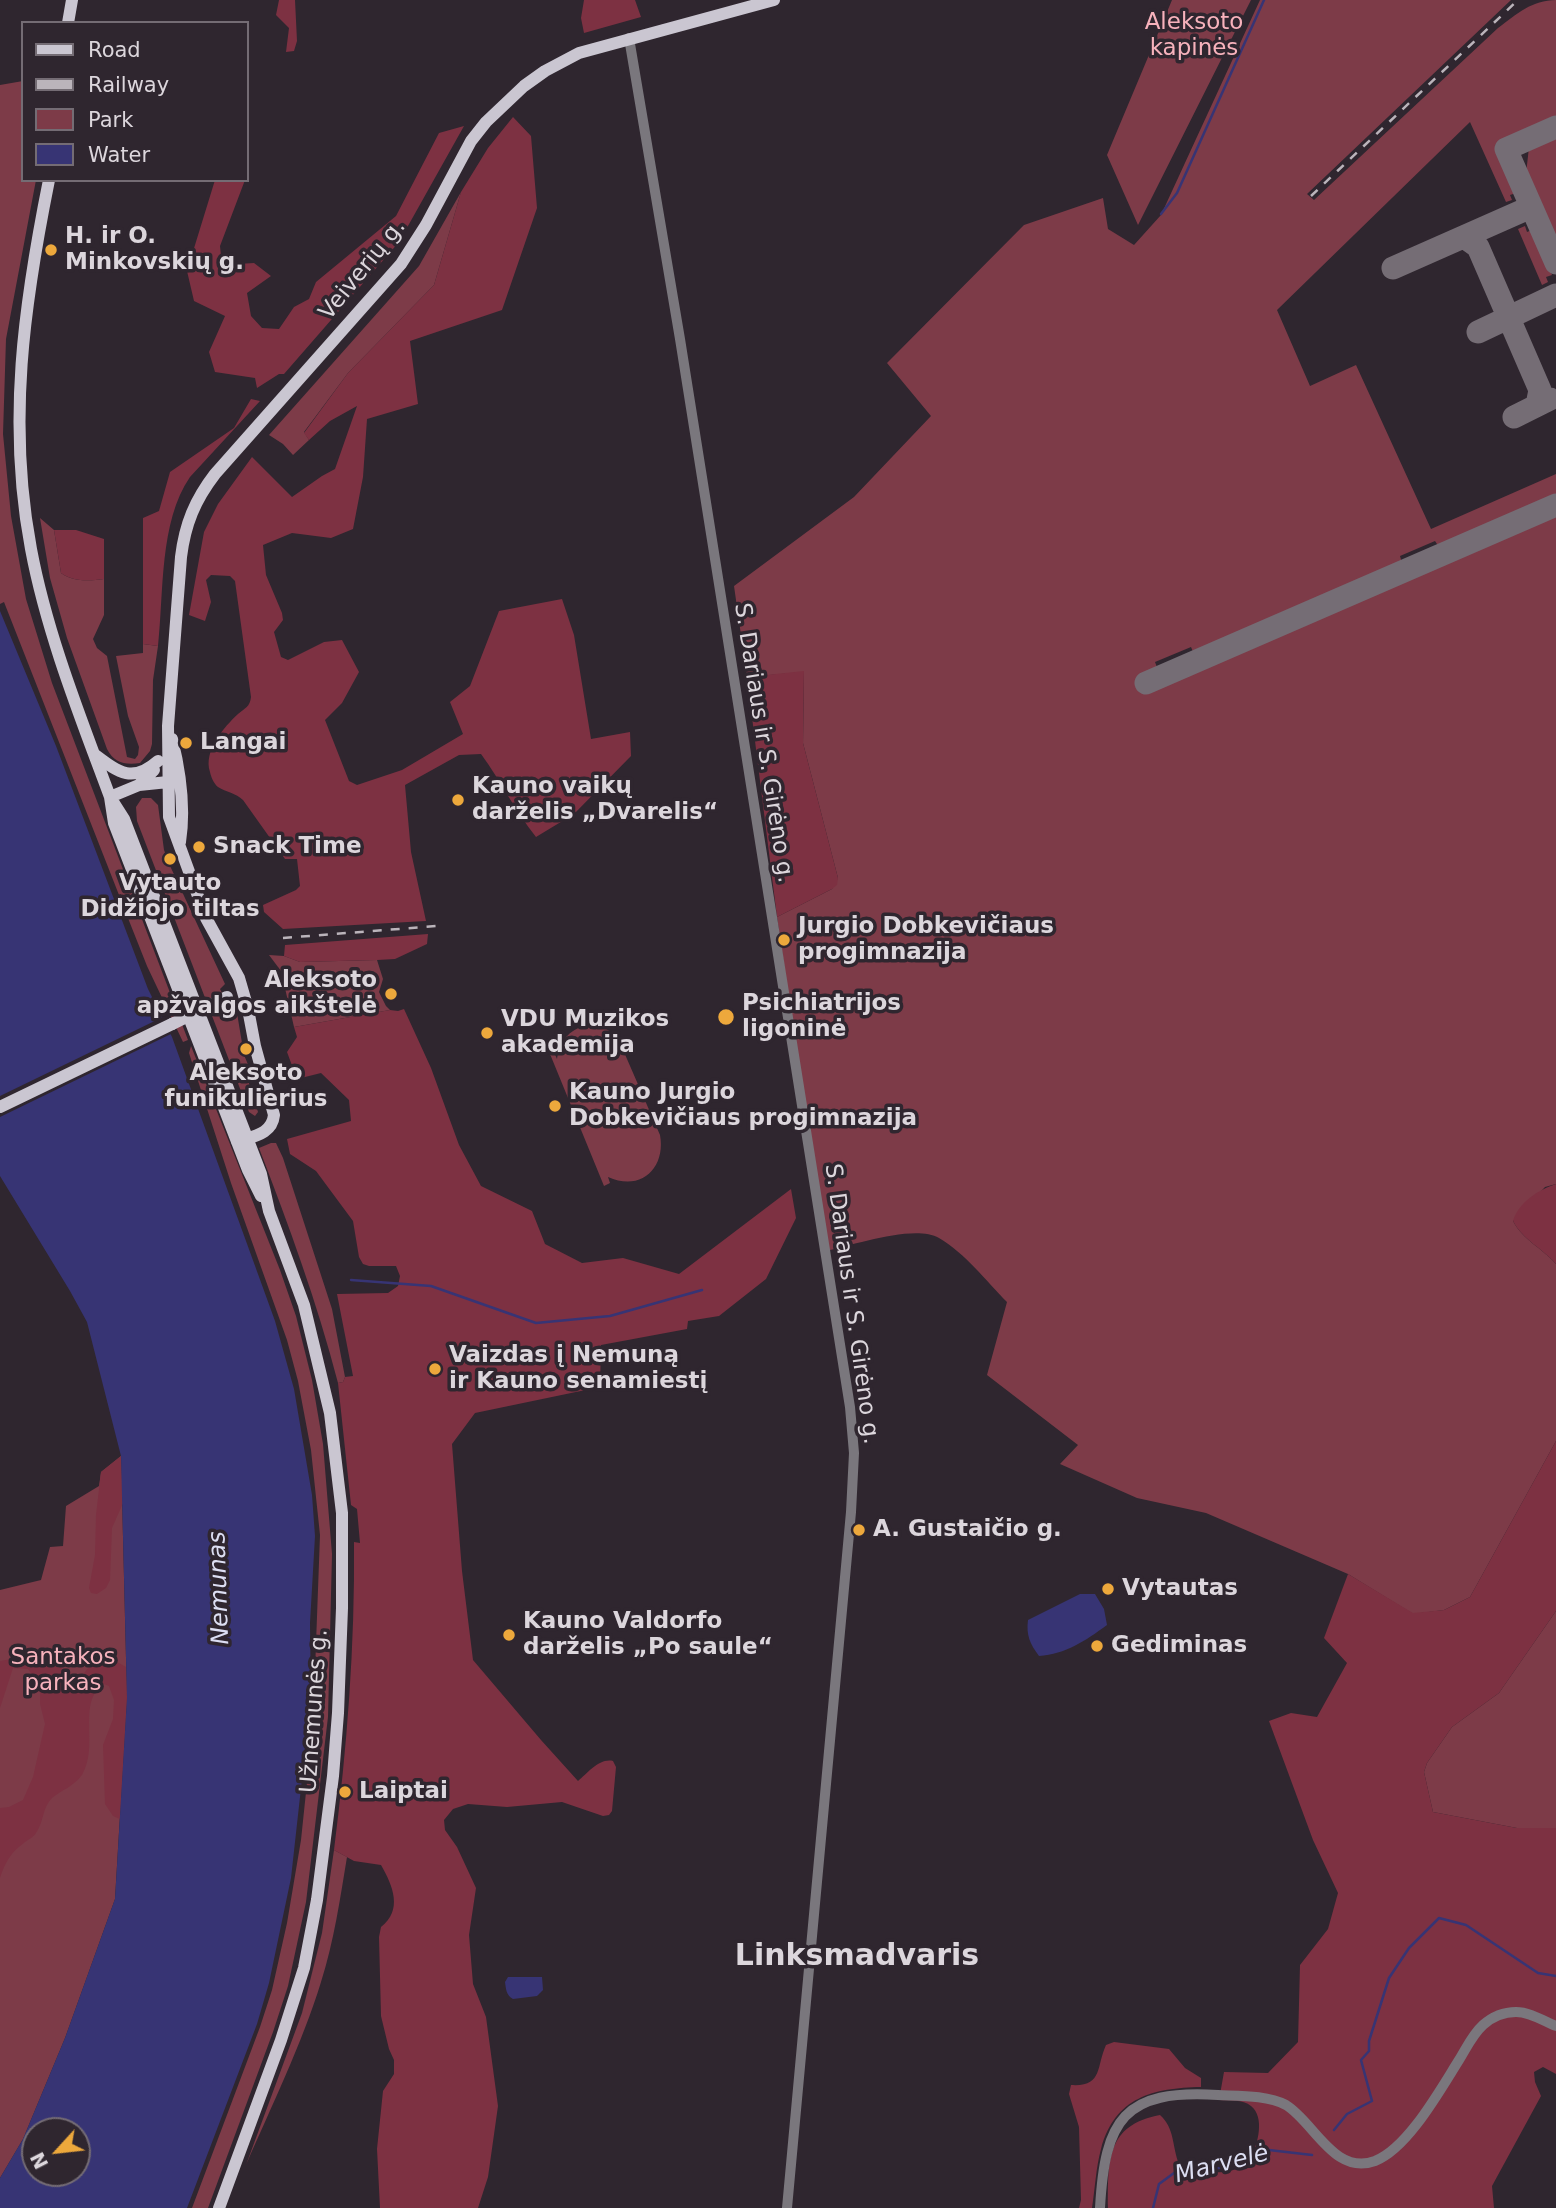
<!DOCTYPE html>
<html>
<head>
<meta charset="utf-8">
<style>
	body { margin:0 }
	#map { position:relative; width:1556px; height:2208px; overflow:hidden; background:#2f262f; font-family:"DejaVu Sans",sans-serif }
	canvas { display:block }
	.legend { position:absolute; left:21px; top:21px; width:228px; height:161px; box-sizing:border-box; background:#2f262f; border:2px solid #746c74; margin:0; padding:9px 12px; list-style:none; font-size:21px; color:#dcd6dc }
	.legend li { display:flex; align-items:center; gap:14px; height:35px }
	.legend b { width:35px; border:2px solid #746c74 }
	.north { position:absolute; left:21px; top:2117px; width:70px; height:70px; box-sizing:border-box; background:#2f262f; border:2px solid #746c74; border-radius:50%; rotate:243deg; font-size:19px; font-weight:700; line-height:28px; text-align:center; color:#dcd6dc }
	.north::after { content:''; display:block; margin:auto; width:24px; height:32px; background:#eda83c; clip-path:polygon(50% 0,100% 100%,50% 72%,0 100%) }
</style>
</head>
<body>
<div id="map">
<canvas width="1556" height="2208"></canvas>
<ul class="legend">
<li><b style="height:9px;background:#cac6d1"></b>Road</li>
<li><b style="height:9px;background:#bbb4bb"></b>Railway</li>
<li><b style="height:19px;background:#7d3b48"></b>Park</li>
<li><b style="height:19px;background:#373474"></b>Water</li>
</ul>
<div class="north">N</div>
</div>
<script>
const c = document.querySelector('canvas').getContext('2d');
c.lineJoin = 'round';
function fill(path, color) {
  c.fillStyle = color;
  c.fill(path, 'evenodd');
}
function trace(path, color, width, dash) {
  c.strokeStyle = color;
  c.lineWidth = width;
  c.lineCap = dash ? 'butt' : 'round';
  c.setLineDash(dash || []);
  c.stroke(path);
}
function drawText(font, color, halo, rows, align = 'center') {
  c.font = font + ' "DejaVu Sans",sans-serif';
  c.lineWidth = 7;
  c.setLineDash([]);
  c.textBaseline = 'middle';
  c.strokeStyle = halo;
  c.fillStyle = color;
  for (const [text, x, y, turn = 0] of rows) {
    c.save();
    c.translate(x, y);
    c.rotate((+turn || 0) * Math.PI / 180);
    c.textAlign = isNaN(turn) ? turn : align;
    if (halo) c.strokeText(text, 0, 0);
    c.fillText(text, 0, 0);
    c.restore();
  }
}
fill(new Path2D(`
	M1172 0H1251L1138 225 1107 155Z
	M1260 0H1511L1307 194 1314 200 1498 28C1517 14 1532 0 1556 0V119L1495 145 1516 193 1510 195 1512 200 1506 202 1470 122 1277 310 1310 386 1356 365 1431 529 1556 474V496L1439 547 1435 541 1400 556 1402 563 1194 654 1191 647 1155 662 1158 670 1141 677 1147 690 1497 538 1498 540 1556 514V1184L1545 1187 1513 1221C1523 1240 1542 1248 1556 1264V1441L1470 1597 1444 1610 1413 1614 1348 1574 1206 1513 1137 1498 1060 1464 1078 1445 987 1375 1007 1302C986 1281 965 1253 939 1238 914 1224 854 1245 826 1251L777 917 832 889 838 878 803 743 804 672 747 677 734 586 854 497 931 416 887 363 1024 225 1103 198 1108 229 1134 245 1161 215Z
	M23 81V180H36L6 339 3 434 11 516 26 599 52 683 188 1040 183 1042 147 966 120 898 121 894 119 895 4 602 0 604V85Z
	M1556 135V244L1526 174 1529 147Z
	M461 192 434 285 348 373 304 432 309 440 293 455 283 444 269 435 419 266Z
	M1525 226 1527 232 1532 230 1552 275 1546 277 1548 282 1542 285 1518 229Z
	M40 518 54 530 61 573C73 582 89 581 104 579V615L93 639 97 648 107 656 127 757 135 759 138 755 139 747 128 716 116 656 143 653V644L158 646 153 680 152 744 150 751 140 763C125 765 114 763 107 749L67 638 50 578Z
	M142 798H151L158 805 164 850 171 868 225 984 220 989 228 1006 236 1007 244 1055 252 1074 247 1077 258 1112 255 1116 249 1112 137 821 136 807Z
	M269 955 284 956 300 962 377 960 383 979 379 992 386 1006 390 1010 294 1027 281 971Z
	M586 1025C599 1025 607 1028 617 1036L660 1135C666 1168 641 1192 608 1177L610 1183 604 1186 550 1054 554 1052 557 1059C559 1041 569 1030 586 1025Z
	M191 1046 280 1270 296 1316 312 1380 323 1444 332 1554 328 1717 306 1902 288 1986 273 2032 208 2208H192L260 2027 272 1990 287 1923 301 1840 313 1725 320 1535 311 1450 298 1381 287 1340 231 1183 189 1053Z
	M271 1143H276L283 1158 332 1309 345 1377 343 1382 338 1383C317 1302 289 1226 259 1148Z
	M121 1456 127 1698 115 1899 65 2038 23 2139 0 2178V1590L41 1580 50 1547 63 1546 66 1506 99 1486 101 1472Z
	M1556 1611V1828H1517L1433 1812 1424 1772 1427 1763 1452 1727 1499 1693Z
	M334 1850 347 1857C340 1899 334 1941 321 1982 302 2044 271 2107 246 2165L302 2013 322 1933Z`), '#7d3b48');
fill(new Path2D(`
	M279 0H295L297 41 294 51 286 52 289 28 276 15Z
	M584 0H635L641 17 584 33 581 18Z
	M513 117 531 136 537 208 502 310 410 341 418 404 367 419 363 477 353 529 331 538 292 533 263 545 266 575 282 613 283 620 274 632 281 657 288 660 324 642 342 640 359 672 342 703 325 720 349 781 357 785 402 770 463 734 450 702 470 686 499 611 562 599 574 635 591 739 630 732 631 756 574 814 536 837C515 811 501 781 481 754L459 755 405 785 411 852 426 921 283 929 264 912 263 905 296 890 300 886 297 859H285L243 800C236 793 226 792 218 787 214 784 211 777 210 772 203 751 224 727 238 714 245 708 250 707 251 697L235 581 230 576 211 575 206 580 211 602 205 621 189 615 204 532 218 504 252 457 292 497 322 476 335 469 357 406 330 421 309 440 304 433 348 373 434 285 461 192 488 148Z
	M464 126 399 242 284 374H279L257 388 255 378 215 372 209 352 225 316 194 301 187 271 215 180H245L220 246 222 265 254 263 271 276 247 293 251 316 262 328 279 329 294 307 309 299 316 282 396 216 439 133Z
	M251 399 260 401 190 477C159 522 164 593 158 646L143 644V518L159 511 170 472 234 428Z
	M54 530H76L104 539V579C89 581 73 582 61 573Z
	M804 671 803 743 838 878 837 885 832 889 777 917 747 677Z
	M428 934 427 944 395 959 377 960 300 962 284 956 285 945Z
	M404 1009 431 1068 459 1145 481 1186 532 1211 545 1244 582 1263 623 1258 679 1274 791 1189 796 1218 766 1279 719 1316 688 1321 687 1329 601 1345 600 1387 475 1413 452 1444 462 1571 473 1660 541 1740 578 1781C588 1773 599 1758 613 1761L616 1767 612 1811 609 1815 603 1816 562 1802 507 1807 468 1804 453 1809 444 1820 445 1830 457 1847 476 1888 469 1935 473 1984 486 2017 498 2106 488 2177 478 2208H380L377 2149 383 2091 394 2074V2060L389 2049 381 2016 379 1937 381 1927C403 1910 393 1886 381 1865L354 1861 334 1850C347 1748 355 1646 354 1542L360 1543 357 1509 351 1505 338 1383 343 1382 345 1377 353 1376 337 1294 388 1293 398 1286 400 1276 396 1266H369L363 1264 359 1257 353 1221 316 1171 290 1154 287 1139 351 1121 349 1100 321 1073 297 1079 287 1052 297 1037 294 1027 390 1010 398 1011Z
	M1556 1184V1264C1542 1248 1523 1240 1513 1221 1519 1202 1538 1190 1556 1184Z
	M1556 1441V1611L1499 1693 1452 1727 1427 1763 1424 1772 1433 1812 1517 1828H1556V2074L1543 2067 1534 2072 1535 2082 1541 2096 1492 2186 1494 2208H1108C1108 2161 1106 2125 1160 2115 1175 2128 1172 2147 1179 2164 1192 2167 1210 2174 1223 2172 1233 2171 1246 2167 1251 2157 1258 2144 1265 2117 1251 2106 1243 2099 1229 2101 1219 2100L1224 2072 1268 2073 1298 2042 1300 1965 1328 1929 1338 1893 1313 1840 1269 1721 1291 1713 1317 1717 1347 1663 1324 1638 1348 1574 1413 1613 1444 1610 1470 1597Z
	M121 1456 123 1503 112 1528 110 1580 106 1588 97 1594 91 1593 89 1588 95 1555 96 1515 101 1472Z
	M108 1657 126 1667 127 1698 120 1819 113 1816 105 1804 103 1745 113 1719 114 1700 109 1686 104 1684C76 1702 100 1745 82 1775 74 1786 62 1790 52 1798 42 1808 44 1822 36 1833 34 1837 27 1840 24 1843 10 1853 5 1863 0 1878V1808L9 1807 23 1800 33 1777 45 1724 40 1704V1686L28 1669 13 1668 0 1708V1661L18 1658 57 1663 79 1688C83 1669 90 1664 108 1657Z
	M1114 2042 1169 2049 1185 2068 1201 2078V2087C1153 2088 1115 2097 1101 2149 1096 2167 1095 2189 1092 2208H1079L1081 2200 1079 2127 1069 2094 1071 2085C1103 2087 1096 2067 1106 2045Z`), '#7d3142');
fill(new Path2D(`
	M0 611 56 746 148 989 172 1037 275 1321 294 1389 312 1495 315 1536 310 1623 311 1698 291 1878 269 1983 257 2024 187 2208H0V2178L23 2139 65 2038 115 1899 127 1698 121 1456 87 1322 70 1291 0 1176ZM35 2131H77V2173H35Z
	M1080 1594H1095L1104 1609 1107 1625C1085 1641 1066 1654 1039 1656 1030 1644 1026 1635 1028 1620Z
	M508 1977H542L543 1990 537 1996 513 1999C506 1995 506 1989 505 1982Z`), '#373474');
fill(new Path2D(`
	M165 1016 173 1033 0 1117V1096Z`), '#2f262f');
trace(new Path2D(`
	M1161 214 1177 193 1264 0
	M351 1280 431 1286 536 1323 610 1316 702 1290
	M1334 2130 1347 2114 1372 2101 1361 2060 1369 2051V2041L1389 1978 1409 1948 1439 1918 1466 1925 1538 1973 1556 1976
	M1153 2208 1159 2184 1174 2173 1219 2168 1247 2161 1269 2150 1312 2155`), '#373474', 2.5);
trace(new Path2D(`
	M1556 127 1506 149 1556 263
	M1464 237 1478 247 1540 390 1537 405
	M1393 268 1531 207
	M1478 332 1556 295
	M1514 417 1550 399
	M1146 683 1556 505`), '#756d75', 23);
trace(new Path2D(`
	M629 38 680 339 850 1407 854 1453 851 1512 787 2208
	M1100 2208C1105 2120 1123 2089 1218 2095 1239 2096 1267 2095 1286 2105 1314 2122 1334 2176 1375 2161 1408 2148 1440 2090 1459 2060 1466 2049 1472 2035 1483 2025 1492 2017 1504 2012 1516 2012 1530 2012 1544 2021 1556 2026`), '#7a777d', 10);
trace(new Path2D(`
	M68 23 72 0
	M49 180C24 304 7 423 31 549 47 634 80 716 110 797L114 823 248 1170 261 1196
	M172 739C180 771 185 810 180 842
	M94 754C118 772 132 784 158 761
	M139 785 154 770
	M110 797 124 819 261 1174 269 1211 304 1305 330 1413 342 1513V1608L338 1713 333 1776 317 1900 304 1968 281 2040 219 2208
	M110 797 139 785 168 782
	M0 1107 172 1024
	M237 1142C254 1136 272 1134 274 1115L255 1046 248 1009 239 978 206 918 169 817 168 726 181 557C185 524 195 500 215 474L401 264 426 225 471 141 486 122 524 86 545 71 579 53 774 0`), '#cac6d1', 12);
trace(new Path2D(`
	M1311 196 1518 0
	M283 938 437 926`), '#bbb4bb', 2.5, [9, 9]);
trace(new Path2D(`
	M172 1024 227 997`), '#cac6d1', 12);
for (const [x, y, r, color] of [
	[51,250,7,"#eda83c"],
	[186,743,7,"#eda83c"],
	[458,800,7,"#eda83c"],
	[199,847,7,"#eda83c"],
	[170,859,7,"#eda83c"],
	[784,940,7,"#eda83c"],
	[391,994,7,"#eda83c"],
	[726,1017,9,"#eda83c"],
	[487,1033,7,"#eda83c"],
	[246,1049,7,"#eda83c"],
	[555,1106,7,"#eda83c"],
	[435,1369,7,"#eda83c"],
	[859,1530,7,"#eda83c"],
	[1108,1589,7,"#eda83c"],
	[509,1635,7,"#eda83c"],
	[1097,1646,7,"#eda83c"],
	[345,1792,7,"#eda83c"]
]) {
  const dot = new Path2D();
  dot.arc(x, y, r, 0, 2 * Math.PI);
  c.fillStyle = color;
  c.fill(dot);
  trace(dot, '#2f262f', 2.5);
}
drawText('23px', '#f7b2bc', '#2f262f', [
	["Aleksoto",1194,23],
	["kapinės",1194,49],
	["Santakos",63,1658],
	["parkas",63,1684]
]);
drawText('bold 23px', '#dcd6dc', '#2f262f', [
	["H. ir O.",65,237],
	["Minkovskių g.",65,263],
	["Langai",200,743],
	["Kauno vaikų",472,787],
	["darželis „Dvarelis“",472,813],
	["Snack Time",213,847],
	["Vytauto",170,884,"center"],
	["Didžiojo tiltas",170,910,"center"],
	["Jurgio Dobkevičiaus",798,927],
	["progimnazija",798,953],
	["Aleksoto",377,981,"right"],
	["apžvalgos aikštelė",377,1007,"right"],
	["Psichiatrijos",742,1004],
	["ligoninė",742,1030],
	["VDU Muzikos",501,1020],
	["akademija",501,1046],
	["Aleksoto",246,1074,"center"],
	["funikulierius",246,1100,"center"],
	["Kauno Jurgio",569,1093],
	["Dobkevičiaus progimnazija",569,1119],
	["Vaizdas į Nemuną",449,1356],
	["ir Kauno senamiestį",449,1382],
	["A. Gustaičio g.",873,1530],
	["Vytautas",1122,1589],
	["Kauno Valdorfo",523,1622],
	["darželis „Po saule“",523,1648],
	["Gediminas",1111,1646],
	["Laiptai",359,1792]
], 'left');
drawText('23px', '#dcd6dc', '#2f262f', [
	["Veiverių g.",363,270,-51],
	["S. Dariaus ir S. Girėno g.",763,743,81],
	["S. Dariaus ir S. Girėno g.",851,1304,82],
	["Užnemunės g.",315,1711,-86]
]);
drawText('italic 24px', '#dcdef2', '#2f262f', [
	["Nemunas",220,1588,-92],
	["Marvelė",1222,2165,-14]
]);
drawText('bold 30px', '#dcd6dc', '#2f262f', [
	["Linksmadvaris",857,1957]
]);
</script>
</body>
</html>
